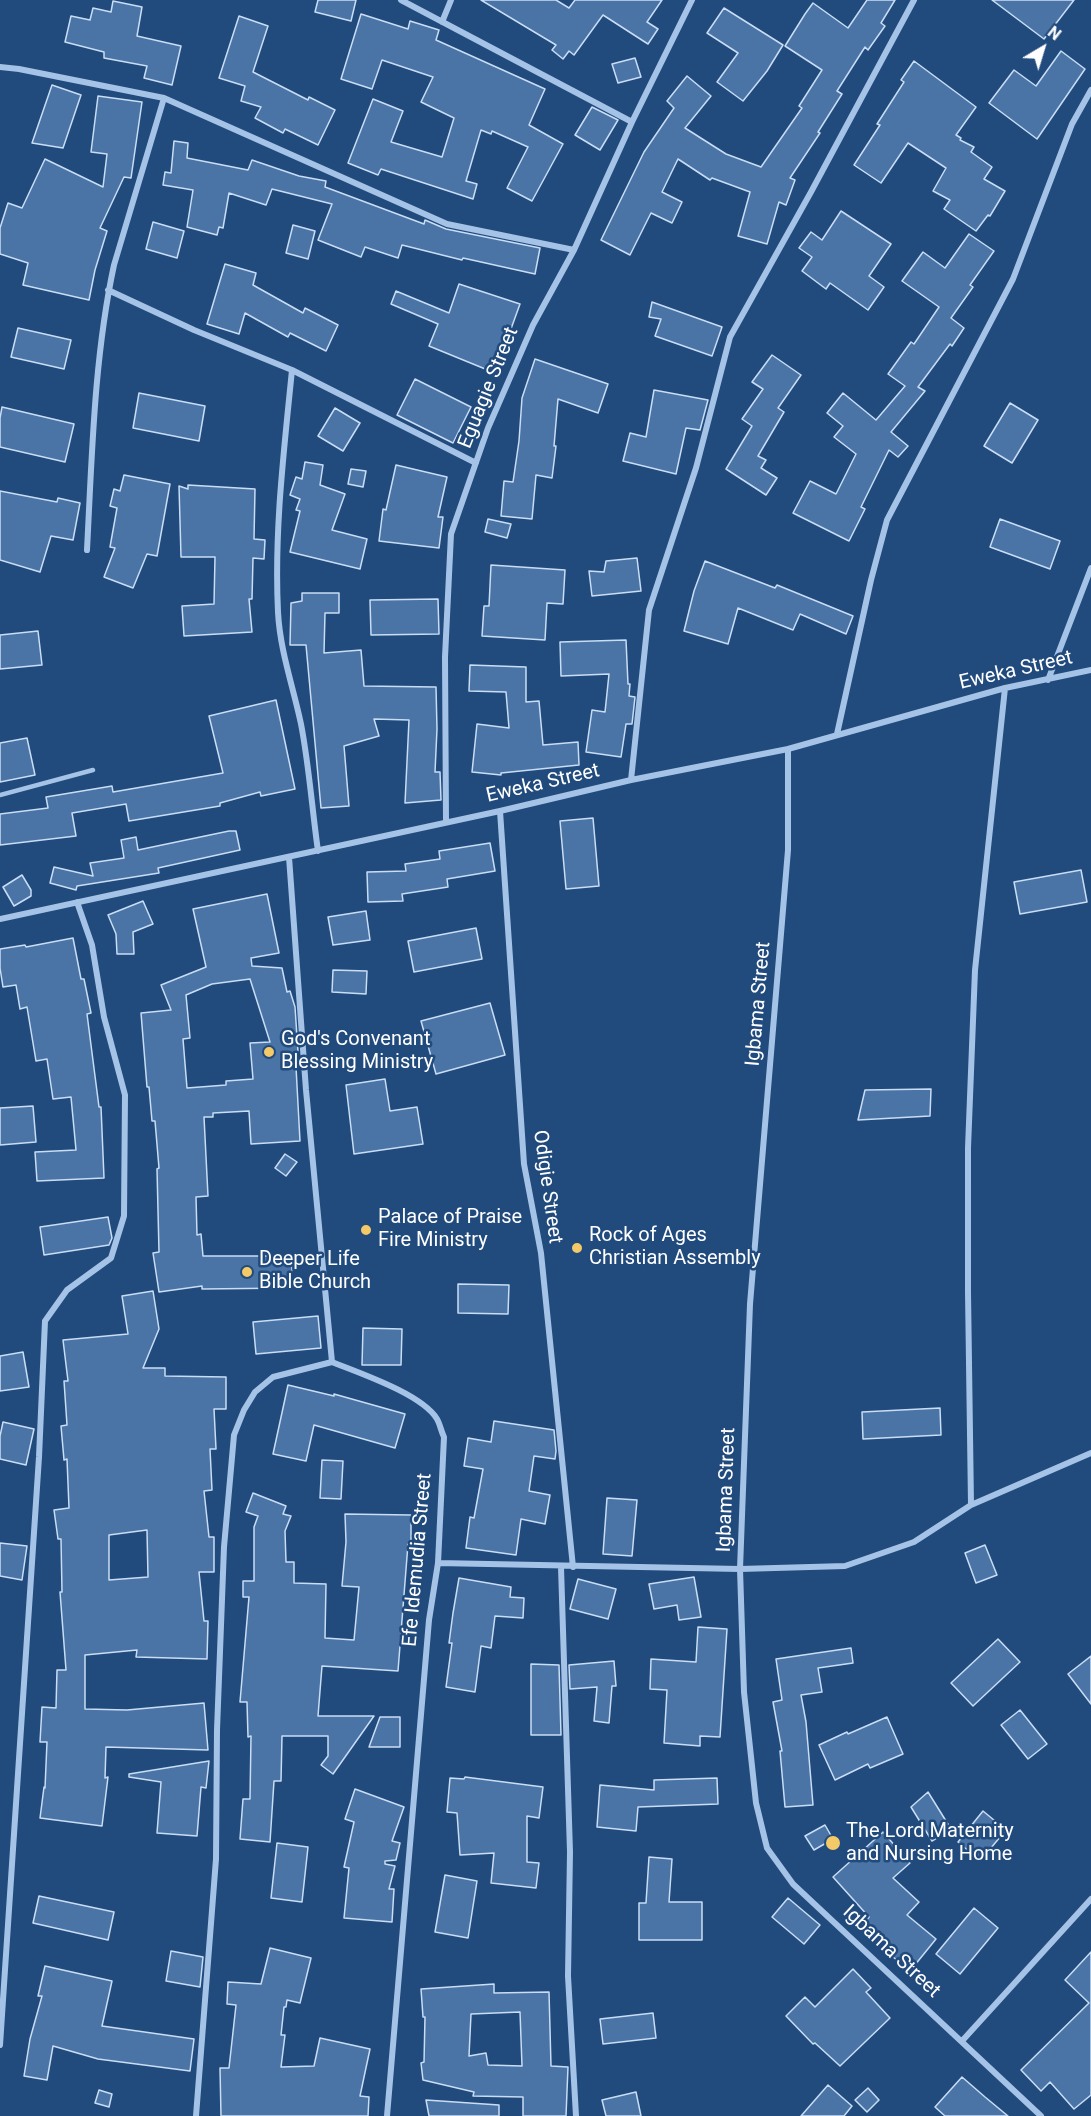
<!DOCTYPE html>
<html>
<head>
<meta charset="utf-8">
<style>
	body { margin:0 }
	#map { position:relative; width:1091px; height:2116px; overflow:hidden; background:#214a7d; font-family:Roboto,sans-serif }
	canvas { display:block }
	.north { position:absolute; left:1013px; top:18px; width:60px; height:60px; -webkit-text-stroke:4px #214a7d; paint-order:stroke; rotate:38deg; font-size:16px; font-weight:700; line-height:24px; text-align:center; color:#fff }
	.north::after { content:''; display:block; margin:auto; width:21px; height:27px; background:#fff; clip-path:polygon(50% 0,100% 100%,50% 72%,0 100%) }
</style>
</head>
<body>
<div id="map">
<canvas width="1091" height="2116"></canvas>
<div class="north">N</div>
</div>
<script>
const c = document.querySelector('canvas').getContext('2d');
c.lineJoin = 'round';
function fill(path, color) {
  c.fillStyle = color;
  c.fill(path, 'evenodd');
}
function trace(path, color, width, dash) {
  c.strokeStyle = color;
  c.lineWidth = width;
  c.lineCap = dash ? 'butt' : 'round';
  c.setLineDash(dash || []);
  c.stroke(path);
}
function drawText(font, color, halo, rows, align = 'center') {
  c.font = font + ' Roboto,sans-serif';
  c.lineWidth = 5;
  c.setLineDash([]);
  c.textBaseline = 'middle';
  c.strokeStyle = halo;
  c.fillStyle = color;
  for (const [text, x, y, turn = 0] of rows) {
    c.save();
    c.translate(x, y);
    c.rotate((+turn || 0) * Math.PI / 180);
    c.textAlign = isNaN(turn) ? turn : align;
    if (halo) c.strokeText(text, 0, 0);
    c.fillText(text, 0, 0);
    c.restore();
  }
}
const building = new Path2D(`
	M318 0H356L351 21 315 12Z
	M481 0H556L569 8 575 0H662L647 22 658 29 648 44 603 15 574 55 569 51 563 59 552 50 556 45Z
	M867 0H895L881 23 885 26 868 50 865 47 837 91 842 94 818 132 820 133 790 178 795 180 786 205 779 202 767 244 738 236 750 192 712 178 710 180 678 159 662 192 682 202 672 223 651 213 630 255 601 240 644 152 674 108 667 101 687 76 711 96 685 128 726 154 761 167 802 108 799 106 822 70 785 46 805 14 813 3 848 28Z
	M992 0H1074L1044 39Z
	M113 1 142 7 137 36 181 46 172 85 144 78 147 66 104 58V52L65 42 71 16 90 20 93 8 111 12Z
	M724 8 783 45 767 71 743 101 717 82 738 53 707 33Z
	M361 14 408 29 410 21 439 30 436 40 545 89 529 125 563 144 532 201 507 188 528 147 492 131 491 134 481 130 466 181 477 184 473 199 381 169 378 175 348 163 373 99 403 111 391 142 442 157 454 118 421 102 433 77 382 60 372 89 341 79Z
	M239 16 268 26 253 72 308 100 309 97 335 110 318 145 285 129 283 133 255 118 261 107 241 101 245 86 219 78Z
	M1061 51 1085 69 1037 139 989 103 1014 70 1036 86Z
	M635 58 641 77 618 83 612 64Z
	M914 61 976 107 956 135 961 138 960 140 974 147 971 152 992 167 984 179 1005 191 990 216 988 215 976 231 944 209 950 200 933 191 946 168 908 143 881 183 854 165 880 125 877 124 904 82 901 80Z
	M52 85 81 95 63 148 32 143Z
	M98 96 142 102 131 178 124 177 100 228 107 231 95 270 89 300 23 285 28 263 0 254V228L8 203 22 208 45 159 103 187 107 154 91 152Z
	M592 107 618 120 600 150 575 135Z
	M174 141 188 143 187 158 248 170 252 160 299 176 326 181 325 187 424 224 425 220 446 229 540 248 535 274 463 258 462 260 402 245 398 258 365 247 361 257 318 240 332 204 272 189 266 205 229 193 223 228 219 227 217 235 187 227 193 190 163 185 165 172 171 173Z
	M841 211 891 244 869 276 884 287 868 310 830 283 826 289 802 271 812 257 799 248 811 232 822 240Z
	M153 222 184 231 177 258 146 249Z
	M293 225 315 231 308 259 286 253Z
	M969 234 994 251 970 285 973 287 951 318 964 328 952 346 950 344 918 387 925 391 891 432 908 446 898 457 889 450 861 507 865 509 849 541 793 513 810 481 836 494 856 454 834 437 843 426 827 413 843 393 876 420 905 386 888 374 911 342 914 344 939 307 902 281 923 252 945 268Z
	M225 264 256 273 253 285 303 313 305 308 338 325 326 351 290 333 288 337 245 313 239 334 207 324Z
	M459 284 520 304 495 373 429 346 438 324 391 304 396 291 449 313Z
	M652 302 722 327 712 356 655 336 661 319 649 317Z
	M18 328 71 340 64 369 11 357Z
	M772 355 801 375 778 408 784 412 758 456 766 460 761 468 777 478 766 495 726 469 752 426 742 419 763 389 752 382Z
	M535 359 608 384 598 413 558 399 554 446H556L552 478 536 475 532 519 501 516 504 481 513 482 519 441 522 398Z
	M415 379 471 407 453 443 397 415Z
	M654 390 708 400 700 430 686 428 676 474 623 461 630 433 646 437Z
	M139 393 205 406 199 441 133 428Z
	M1010 403 1038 420 1012 463 984 446Z
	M2 407 74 424 65 462 0 447V418Z
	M335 408 360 423 343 451 318 436Z
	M305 462 323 465 320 485 345 494 332 530 367 539 360 569 290 552 300 511 296 510 300 499 290 495 296 477 302 479Z
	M396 465 447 477 438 517H443L439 548 379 541 383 509 386 510Z
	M351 469 366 471 363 487 348 484Z
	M124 475 170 484 157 556 147 554 133 588 104 577 115 548 110 547 117 508 110 506 114 489 120 491Z
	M188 485 255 489 254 539 265 540 264 559 253 558 252 599H249L252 632 184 636 182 606 214 604 215 557H181L179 486 188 489Z
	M0 491 57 502 58 498 80 503 73 540 51 536 40 572 0 560Z
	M488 519 511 524 507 538 485 532Z
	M1000 519 1060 541 1050 569 990 547Z
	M637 558 641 591 592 596 589 571 604 572 606 561Z
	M705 561 775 588 777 585 853 616 846 634 800 614 793 630 738 608 728 644 684 631 694 591Z
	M491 565 565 570 563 604 547 603 545 640 482 636 484 606H489Z
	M302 593H339V613H325L324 653 361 650 364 686 436 687 437 729 435 772H440L441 800 405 803 409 720 374 719 379 736 344 746 349 806 321 808 306 645H290L291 603 302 601Z
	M438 599 439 634 371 635 370 600Z
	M38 631 42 665 0 669V635Z
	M626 640 628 684H630L629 696 635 697 632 724H626L621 757 586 752 592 710 605 712 609 674 561 676 560 642Z
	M470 665 526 667V702L539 701 543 745 578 742 579 765 501 773V775L472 772 477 724 509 728 506 692 469 691Z
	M276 700 295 789 261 796 260 792 220 803V806L129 821 126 804 72 813 76 836 0 845V814L48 808 46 797 112 786 113 792 223 773 209 716Z
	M27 738 35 775 0 782V743Z
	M593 818 599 886 566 889 560 821Z
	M229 831H236L240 850 158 868 159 873 77 886 76 890 50 883 54 867 93 876 90 863 124 858 121 840 136 837 138 850Z
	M490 843 495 871 447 879 448 887 402 894 403 901 368 902 367 872 406 871 405 864 440 859 439 851Z
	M1081 870 1087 902 1020 914 1014 882Z
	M22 875 31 890V896L14 906 3 887Z
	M267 894 279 953 251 958 252 966 282 968 287 992 290 991 295 1007 299 1067H296L300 1141 251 1144 249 1111 213 1113V1117H204L208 1196 196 1197 197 1235 201 1234 203 1256H292V1288L202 1289V1286L159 1292 153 1253 159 1252 157 1169 159 1168 155 1121H152L149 1087H147L141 1013 171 1010 161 985 206 967 193 909ZM250 979 270 1042 250 1043 253 1079 226 1081V1085L187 1088 183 1039 190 1038 186 995 212 984Z
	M143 901 153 924 133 932 134 954H117L116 934 108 915Z
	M366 911 370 940 333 945 328 917Z
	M476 928 482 959 414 972 408 941Z
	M73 938 81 979H84L91 1013 87 1014 99 1107H101L104 1178 37 1181 35 1152 76 1150 71 1097 53 1099 47 1059 36 1061 27 1007 20 1009 16 985 3 987 0 968V949L25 945 26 947Z
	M333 970 367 971 366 994 332 992Z
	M490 1003 505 1055 436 1074 421 1021Z
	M385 1079 390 1111 417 1107 423 1144 354 1154 346 1085Z
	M931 1089 930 1116 858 1120 865 1090Z
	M33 1106 36 1142 0 1145V1108Z
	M285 1154 297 1162 286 1176 275 1168Z
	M108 1217 112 1238 109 1245 44 1255 40 1227Z
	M458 1284 509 1285 508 1314 458 1313Z
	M153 1291 159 1329 143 1368H165V1376L226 1377V1409H214L216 1449H210L212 1490 204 1491 209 1537H214V1572H199L204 1621H208L207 1659 136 1657 137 1650 85 1655V1709L127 1710 204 1703 208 1750 106 1747 105 1778 108 1777 102 1826 40 1818 44 1787 45 1788 47 1742H40L42 1707 56 1708 57 1670H66L60 1592H62L61 1539H58L54 1510 69 1508 67 1459 64 1460 61 1426 67 1425 64 1381H68L63 1340 128 1334 122 1296ZM147 1530 148 1577 109 1580V1535Z
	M318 1316 321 1348 256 1354 253 1322Z
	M363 1328 402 1329 401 1365H362Z
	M23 1352 29 1387 0 1391V1356Z
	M288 1385 334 1396V1394L405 1414 395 1448 314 1425 306 1461 273 1454Z
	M940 1408 941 1435 863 1439 862 1412Z
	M494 1421 554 1430 556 1451 555 1459 534 1456 529 1491 550 1495 545 1524 521 1519 516 1555 466 1548 470 1517 474 1518 483 1469 464 1466 468 1438 491 1442Z
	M3 1422 34 1429 26 1465 0 1459V1436Z
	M322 1460 343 1461 341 1499 320 1498Z
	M253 1493 286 1506 283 1514 291 1516 285 1531 286 1562H294V1583L326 1584 325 1638 354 1640 359 1587 342 1586 346 1542 345 1514 411 1515V1544H408L398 1671 322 1666 318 1716H374L333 1774 321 1765 328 1756V1736H282L281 1781H274L270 1842 240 1839 243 1799H250L251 1736 248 1737 247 1702H240L249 1597H243V1581H254V1527L258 1516 246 1512Z
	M607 1498 637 1500 632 1556 603 1554Z
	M0 1543 27 1546 22 1580 0 1576Z
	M985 1545 997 1575 976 1583 965 1553Z
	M694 1577 701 1617 679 1620 677 1605 654 1609 649 1584Z
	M459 1578 511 1587 510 1597 524 1598 523 1618 495 1616 491 1648 481 1646 475 1692 446 1687 452 1643H449L453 1613Z
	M578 1579 616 1589 608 1619 570 1609Z
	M698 1627 727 1629 720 1737 700 1736V1746L664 1743 667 1690 650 1689 651 1659 696 1662Z
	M998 1639 1020 1662 973 1706 951 1683Z
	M851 1648 853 1663 818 1668 822 1692 801 1695 806 1722 813 1805 785 1807 780 1751H782L773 1702 782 1700 776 1659Z
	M1091 1656V1704L1068 1674Z
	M614 1661 616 1686H612L609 1723 594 1721 597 1687 570 1689 569 1665Z
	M531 1664 559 1665 561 1735H531Z
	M1020 1710 1047 1744 1028 1759 1001 1725Z
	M380 1717H400V1747H369Z
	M887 1717 903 1754 870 1768 868 1764 835 1780 819 1745 847 1732 848 1734Z
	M209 1761 206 1788 201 1787 197 1836 157 1833 161 1782 129 1777V1774Z
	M465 1777 543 1787 539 1818 527 1816V1862L539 1863 536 1888 491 1883 494 1853 460 1855 457 1813 447 1812 450 1778 464 1779Z
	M717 1778 718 1804 638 1807 636 1831 597 1827 600 1785 654 1790V1780Z
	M355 1789 404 1807 392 1841 400 1843 396 1860 385 1861V1864L395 1866 389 1889H394L392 1922 344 1918 349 1868 344 1867 354 1822 345 1819Z
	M928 1792 951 1829 932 1841 911 1807Z
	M983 1811 1006 1830 980 1861 958 1842Z
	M825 1825 833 1839 814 1850 805 1836Z
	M883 1832 910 1863 893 1878 919 1902 907 1915 936 1939 910 1971 887 1952 890 1950 863 1925 869 1917 833 1877Z
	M277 1843 308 1847 302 1902 271 1898Z
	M649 1857 672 1859 669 1902H702V1940H639V1903H646Z
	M445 1875 477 1881 468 1938 435 1932Z
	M39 1896 114 1912 108 1940 33 1923Z
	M788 1898 820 1925 804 1944 772 1917Z
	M974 1908 998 1928 960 1974 936 1954Z
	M270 1948 311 1958 300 2003 287 2000 286 2007H284L281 2035H285L281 2067 314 2066 320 2038 370 2049 360 2096 369 2097 368 2116H221L220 2068H229L236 2005 227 2004 228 1982 261 1984Z
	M171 1951 203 1957 200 1987 166 1981Z
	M1091 1952V2095L1074 2109 1050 2082 1041 2091 1021 2070 1089 2003 1065 1980Z
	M45 1966 112 1981 102 2026 194 2039 190 2071 98 2059 53 2046 47 2080 24 2076 30 2039 42 1996H38Z
	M853 1969 871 1988 866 1992 890 2018 840 2066 815 2043 813 2044 786 2016 805 1997 815 2007Z
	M494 1984V1993L549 1992 551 2066 568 2067 566 2116H523V2097L473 2096 474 2092 423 2080 421 2063 424 2062 425 2017H423L421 1989ZM520 2012 522 2066 488 2065 486 2053 469 2056 471 2014Z
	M653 2013 656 2038 603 2044 600 2019Z
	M962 2077 985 2097 1008 2116H945L935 2107Z
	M828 2085 852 2106 844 2116H801Z
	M868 2088 879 2100 867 2112 855 2100Z
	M99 2090 112 2094 109 2107 95 2103Z
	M636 2092 641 2116H606L602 2100Z
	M426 2100 499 2105V2116H429Z`);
fill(building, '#4a74a6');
trace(building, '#c9ddf5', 1.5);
trace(new Path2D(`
	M0 795 93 770`), '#a5c3e6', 4.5);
trace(new Path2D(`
	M401 0 632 122
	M442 22 451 0
	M0 67 19 69 164 98 447 224 574 250
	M108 290 194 330 292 370 476 463
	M292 370C284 450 274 531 278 612 280 651 293 686 301 724 309 765 312 809 318 851
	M87 550C92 455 94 358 114 265L164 98
	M1048 680 1091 568
	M837 734 871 580 887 520 1013 279 1072 124 1091 90
	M788 749V850L750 1304 740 1569 744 1692 756 1803 767 1848 793 1884 1041 2116
	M631 780 649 610 696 468 730 337 811 192 914 0
	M500 811 524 1164 541 1253 573 1567
	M446 822 445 657 451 534 488 428 533 325 574 250 632 122 692 0
	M289 857 306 1090 332 1362C359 1373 422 1394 437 1419 440 1424 441 1431 444 1437L438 1563 429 1620 387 2116
	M0 919 500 811 631 780 788 749 1005 688 1091 670
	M971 1505 968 1292V1148L975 970 1005 688
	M438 1563 740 1569 845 1566 914 1542 971 1505 1091 1453
	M561 1567 570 1852 568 1976 576 2116
	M962 2041 1091 1899
	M0 2045 39 1457 45 1321 67 1290 111 1258 124 1216 125 1095 104 1017 92 945 77 902
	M196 2116 216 1859 217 1730 224 1547 234 1435 244 1410 255 1392 273 1377 332 1362`), '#a5c3e6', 6);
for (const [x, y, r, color] of [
	[269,1052,6,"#f3ca67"],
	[366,1230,6,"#f3ca67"],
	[577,1248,6,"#f3ca67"],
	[247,1272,6,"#f3ca67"],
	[833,1843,8,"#f3ca67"]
]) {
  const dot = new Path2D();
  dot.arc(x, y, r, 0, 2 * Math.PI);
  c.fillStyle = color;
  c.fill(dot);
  trace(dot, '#214a7d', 2);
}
drawText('20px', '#fff', '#214a7d', [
	["Eguagie Street",489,388,-68],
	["Eweka Street",1016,671,-13],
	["Eweka Street",543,784,-13],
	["Igbama Street",759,1004,-85],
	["Odigie Street",547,1187,82],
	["Igbama Street",727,1490,-88],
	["Efe Idemudia Street",418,1560,-85],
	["Igbama Street",891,1952,43]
]);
drawText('20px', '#fff', '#214a7d', [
	["God's Convenant",281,1040],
	["Blessing Ministry",281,1063],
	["Palace of Praise",378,1218],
	["Fire Ministry",378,1241],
	["Rock of Ages",589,1236],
	["Christian Assembly",589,1259],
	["Deeper Life",259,1260],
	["Bible Church",259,1283],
	["The Lord Maternity",846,1832],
	["and Nursing Home",846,1855]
], 'left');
</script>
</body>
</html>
